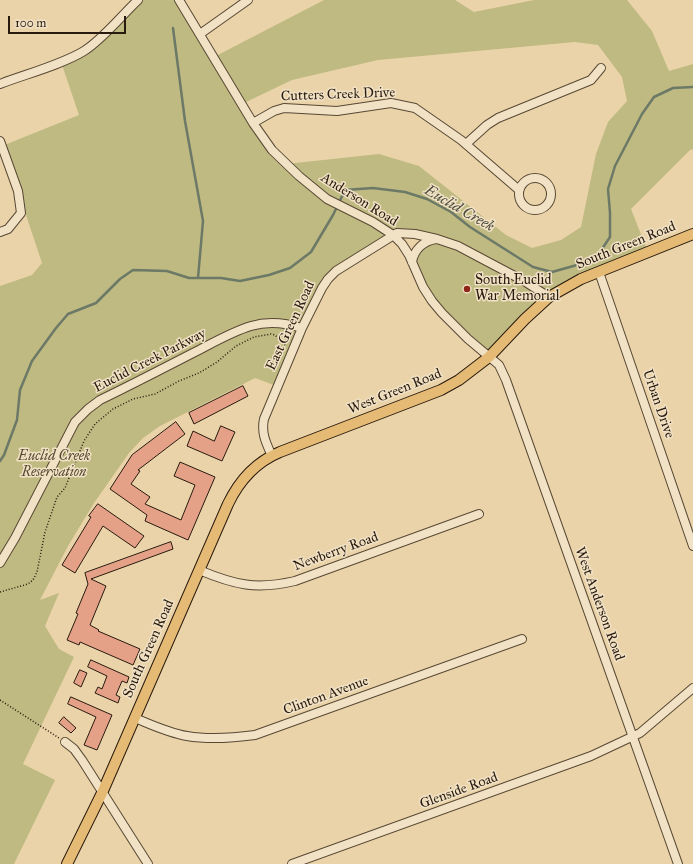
<!DOCTYPE html>
<html>
<head>
<meta charset="utf-8">
<style>
	body { margin:0 }
	#map { position:relative; width:693px; height:864px; overflow:hidden; background:#ead3a8; font-family:"IM FELL Great Primer",serif }
	canvas { display:block }
	.scale { position:absolute; left:8px; top:16px; width:118px; height:18px; box-sizing:border-box; border:2px solid #281a0e; border-top:0; padding-left:5px; font-size:12px; line-height:14px; white-space:nowrap; color:#281a0e; -webkit-text-stroke:3px #f1e2c6; paint-order:stroke }
</style>
</head>
<body>
<div id="map">
<canvas width="693" height="864"></canvas>
<div class="scale">100 m</div>
</div>
<script>
const c = document.querySelector('canvas').getContext('2d');
c.lineJoin = 'round';
function fill(path, color) {
  c.fillStyle = color;
  c.fill(path, 'evenodd');
}
function trace(path, color, width, dash) {
  c.strokeStyle = color;
  c.lineWidth = width;
  c.lineCap = dash ? 'butt' : 'round';
  c.setLineDash(dash || []);
  c.stroke(path);
}
function drawText(font, color, halo, rows, align = 'center') {
  c.font = font + ' "IM FELL Great Primer",serif';
  c.lineWidth = 3;
  c.setLineDash([]);
  c.textBaseline = 'middle';
  c.strokeStyle = halo;
  c.fillStyle = color;
  for (const [text, x, y, turn = 0] of rows) {
    c.save();
    c.translate(x, y);
    c.rotate((+turn || 0) * Math.PI / 180);
    c.textAlign = isNaN(turn) ? turn : align;
    if (halo) c.strokeText(text, 0, 0);
    c.fillText(text, 0, 0);
    c.restore();
  }
}
fill(new Path2D(`
	M138 0H179L214 57 324 0H455L474 12 534 0H627L652 31 669 71 693 64V149L690 150 631 209 648 252 563 288 489 357 432 301 413 256 432 240 402 232 356 258 322 288 314 292 274 385 255 378 160 426 143 438 129 453 94 503 68 546 40 600 59 593 45 626 59 649 74 657 23 764 55 780 14 864H0V286L32 275 42 263 18 191 2 146 79 115 61 62 84 51ZM575 42 598 45 622 77 627 101 608 122 596 154 581 227 561 240 532 248 506 235 419 166 379 154 286 164 242 104 292 80 378 60Z`), '#bfba82');
trace(new Path2D(`
	M173 28 185 121 203 221 198 278
	M0 461 4 455 17 420 20 390 32 361 56 328 68 314 96 303 120 279 133 270 167 271 189 278H221L240 281 269 275 290 268 311 252 333 215 345 190 373 188 405 192 427 199 451 212 470 227 533 267 552 272 577 265 598 255 610 237V213L608 189 615 166 642 114 654 97 673 88 693 87`), '#6c7967', 2.5);
const building = new Path2D(`
	M243 386 248 396 194 424 189 413Z
	M176 422 185 434 138 470 140 471 131 484 150 497 145 504 181 520 195 485 174 476 180 462 215 477 188 540 145 521 147 515 110 489 132 455Z
	M221 426 235 432 222 461 187 446 193 431 214 441Z
	M98 504 144 536 135 548 103 526 75 573 62 565 91 517 89 516Z
	M171 542 173 549 91 579 106 586 90 625 99 630 98 631 140 649 133 665 80 642 79 645 67 640 78 614 76 613 88 584 85 573Z
	M91 660 129 677 127 683 122 681 116 695 120 697 118 703 95 693 98 687 102 689 107 676 88 667Z
	M80 670 87 673 81 687 74 683Z
	M71 697 112 715 97 750 84 745 96 717 68 704Z
	M64 717 76 728 71 733 59 723Z`);
fill(building, '#e5a188');
trace(building, '#281a0e', 1);
const minor = new Path2D(`
	M179 0 253 123 272 150 299 176 327 199 373 222 393 235 402 244 409 255 423 287 432 301 442 313 468 339 499 365 506 380 678 864
	M200 34 248 0
	M0 84C26 74 61 65 84 51 103 39 121 16 138 0
	M253 123 274 111 284 108 337 111 391 103 415 108 461 140 519 190
	M0 141 18 191 21 213 8 229 0 232
	M466 144 487 125 498 118 591 80 601 68
	M519 194a16 16 0 1 1 32 0a16 16 0 1 1-32 0Z
	M412 262C414 250 423 241 436 239
	M599 272 693 546
	M272 456C266 443 261 433 264 419L302 328 322 288 328 279 336 271 397 233 415 234 437 239 458 246 524 281 549 297
	M0 563 15 538 75 422 88 409 100 400C131 385 162 369 193 353 211 344 231 332 251 326 268 321 286 323 302 328
	M199 570C235 585 256 590 295 581L479 514
	M135 718C152 725 169 733 187 736 210 740 233 738 255 735L522 639
	M65 742 74 749 82 760 148 864
	M292 864 591 756 640 733 693 688`);
const major = new Path2D(`
	M67 864 102 793 228 504C239 481 256 462 280 452L441 390 459 380 489 357 525 319 549 297 581 279 693 234`);
trace(minor, '#584834', 10);
trace(major, '#281a0e', 12);
trace(new Path2D(`
	M0 592 28 584 33 580 37 572 45 532 57 497 65 488 84 441 95 424 113 409 133 399 155 394 179 381 199 373 217 362 236 346 254 337 271 334 275 335 286 346
	M0 700 59 738`), '#281a0e', 1.5, [1, 2]);
trace(minor, '#f1e2c6', 8);
trace(major, '#e5ba74', 10);
for (const [x, y, r, color] of [
	[467,289,4,"#8f2418"]
]) {
  const dot = new Path2D();
  dot.arc(x, y, r, 0, 2 * Math.PI);
  c.fillStyle = color;
  c.fill(dot);
  trace(dot, '#f1e2c6', 1.5);
}
drawText('14px', '#281a0e', '#f1e2c6', [
	["Cutters Creek Drive",338,95,-2],
	["Anderson Road",359,200,32],
	["South Green Road",626,246,-22],
	["East Green Road",291,326,-65],
	["Euclid Creek Parkway",150,361,-27],
	["West Green Road",395,392,-22],
	["Urban Drive",658,404,71],
	["Newberry Road",336,552,-20],
	["West Anderson Road",599,604,70],
	["South Green Road",149,649,-66],
	["Clinton Avenue",326,696,-20],
	["Glenside Road",459,791,-20]
]);
drawText('14px', '#281a0e', '#f1e2c6', [
	["South Euclid",475,281],
	["War Memorial",475,297]
], 'left');
drawText('italic 14px', '#554a31', '#f1e2c6', [
	["Euclid Creek",54,457],
	["Reservation",54,473]
]);
drawText('italic 15px', '#4a4a3b', '#f1e2c6', [
	["Euclid Creek",459,209,30]
]);
</script>
</body>
</html>
